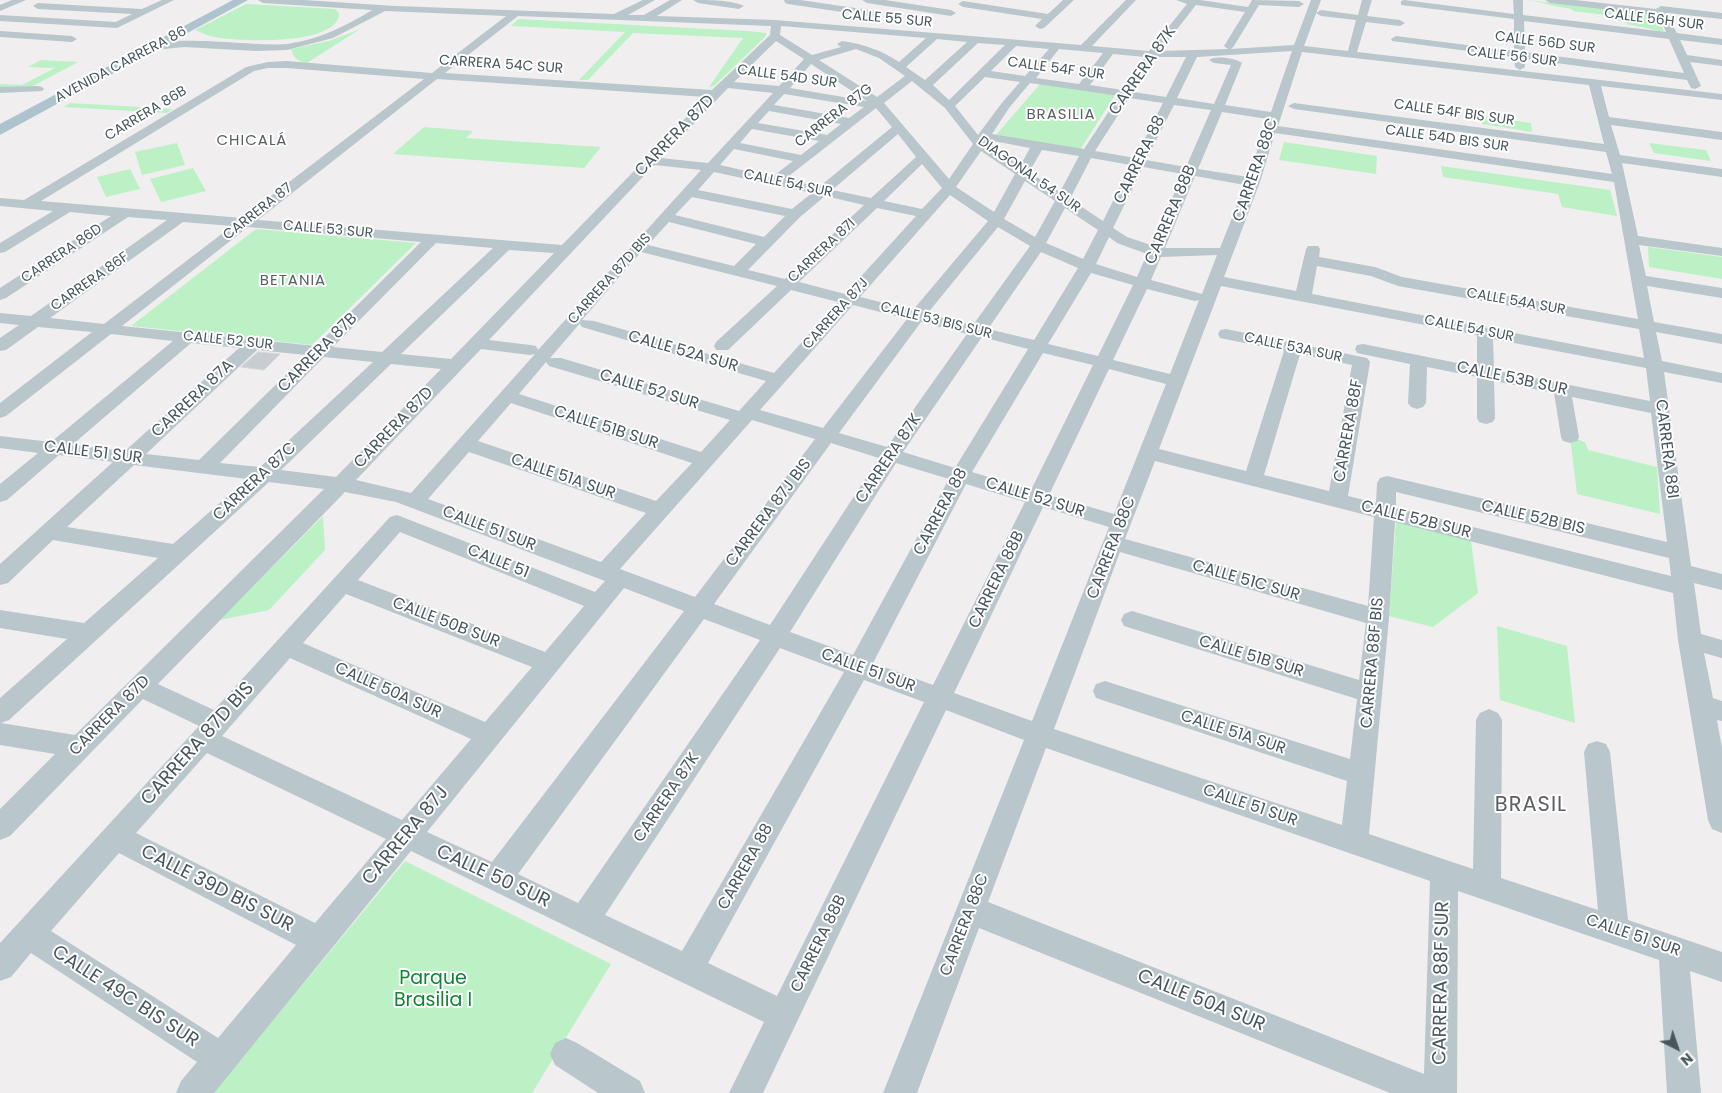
<!DOCTYPE html>
<html>
<head>
<meta charset="utf-8">
<style>
	body { margin:0 }
	#map { position:relative; width:1722px; height:1093px; overflow:hidden; background:#f1eeef; font-family:Poppins,sans-serif }
	canvas { display:block }
	.north { position:absolute; left:1652px; top:1023px; width:50px; height:50px; -webkit-text-stroke:4px #fff; paint-order:stroke; rotate:139deg; font-size:14px; font-weight:700; line-height:20px; text-align:center; color:#46565d }
	.north::after { content:''; display:block; margin:auto; width:18px; height:22px; background:#46565d; clip-path:polygon(50% 0,100% 100%,50% 72%,0 100%) }
</style>
</head>
<body>
<div id="map">
<canvas width="1722" height="1093"></canvas>
<div class="north">N</div>
</div>
<script>
const c = document.querySelector('canvas').getContext('2d');
c.lineJoin = 'round';
function fill(path, color) {
  c.fillStyle = color;
  c.fill(path, 'evenodd');
}
function trace(path, color, width, dash) {
  c.strokeStyle = color;
  c.lineWidth = width;
  c.lineCap = dash ? 'butt' : 'round';
  c.setLineDash(dash || []);
  c.stroke(path);
}
function drawText(font, color, halo, rows, align = 'center') {
  c.font = font + ' Poppins,sans-serif';
  c.lineWidth = 4;
  c.setLineDash([]);
  c.textBaseline = 'middle';
  c.strokeStyle = halo;
  c.fillStyle = color;
  for (const [text, x, y, turn = 0] of rows) {
    c.save();
    c.translate(x, y);
    c.rotate((+turn || 0) * Math.PI / 180);
    c.textAlign = isNaN(turn) ? turn : align;
    if (halo) c.strokeText(text, 0, 0);
    c.fillText(text, 0, 0);
    c.restore();
  }
}
fill(new Path2D(`
	M1526 0 1657 14 1664 32 1627 24 1626 22 1607 19 1606 15 1573 11 1572 9C1554 7 1543 2 1526 0Z
	M246 4 335 9 339 13C339 46 242 41 221 38 212 37 204 34 195 30Z
	M518 19 748 31 766 33V36L714 86 709 87 743 38 633 33 588 80H579L625 32 511 26Z
	M360 29 307 63C296 61 294 58 291 49L329 41Z
	M41 60 78 62 31 87H0V84L22 85 55 68 28 67Z
	M1040 84 1115 95 1080 150 996 135Z
	M70 103 173 109 167 113 64 107Z
	M1482 116 1531 123 1532 132 1482 124Z
	M424 127 473 131 466 138 601 147 584 168 393 154Z
	M1284 142 1377 156 1376 174 1279 160Z
	M177 143 185 165 142 175 135 152Z
	M1649 143 1706 150 1711 161 1654 153Z
	M1441 166 1610 190 1617 216 1562 207 1558 194 1443 177Z
	M193 168 206 191 161 202 150 179Z
	M130 169 140 189 106 197 97 177Z
	M256 229 416 243 312 345 131 326Z
	M1648 247 1722 257V279L1649 267Z
	M1570 437 1585 442 1588 450 1657 467 1660 514 1577 494Z
	M323 516 325 550 269 610 220 620Z
	M1396 521 1471 541 1478 593 1433 627 1389 616Z
	M1497 626 1567 646 1575 723 1500 700Z
	M405 861 611 964 532 1093H213Z`), '#bbf1c5');
const building = new Path2D(`
	M258 352 280 354 264 370 241 367Z`);
fill(building, '#c8cdd1');
trace(building, '#d2d6da', 1);
fill(new Path2D(`
	M12 0H26L0 11V5Z
	M162 0H174L117 28 0 21V15L116 22 132 14 38 9 33 6 38 3 142 9Z
	M258 0H304L395 6 614 14 643 0H655L628 15H644L670 0H682L657 16 775 20 1081 45 1126 0H1136L1092 46 1149 51 1187 4 1176 0H1200L1248 7 1252 0 1299 1 1304 4 1299 7 1259 5 1234 46 1231 49 1294 45 1311 0H1321L1304 46 1348 51 1356 20 1321 16 1316 13 1321 10 1358 15 1362 0H1372L1367 16 1400 20 1405 23 1400 26 1366 22 1357 52 1722 94V100L1601 86 1609 117 1722 132V140L1611 125 1620 155 1722 169V177L1622 163 1638 236 1722 248V256L1639 245 1646 276 1722 288V298L1647 286 1654 322 1722 334V344L1656 332 1662 361 1722 373V383L1664 372 1691 566 1722 574V590L1694 583 1701 634 1722 640V658L1704 653 1713 698 1722 701V721L1717 720 1722 748V833L1712 829 1708 820 1678 640 1673 593 1395 522 1389 618 1369 834 1473 869 1476 720 1480 713 1489 709 1498 713 1502 720 1501 878 1598 910 1584 752 1588 744 1597 741 1606 744 1610 752 1628 920 1722 952V982L1690 971 1701 1093H1667L1659 960 1458 891 1457 1093H1390L979 928 917 1093H883L1024 740 946 710 763 1093H729L764 1022 411 851 214 1093H176L181 1081 197 1062 31 953 11 977 0 981V943L199 726 143 699 10 836 0 840V809L55 754 0 745V698L67 639 0 628V610L84 623 158 558 53 540 8 583 0 585V564L113 462 59 455 7 500 0 502V484L38 453 0 448V436L51 442 173 341 111 334 6 416 0 418V403L92 332 38 327 6 350 0 351V338L19 325 0 323V313L31 316 167 220 128 217 6 298 0 300V288L111 216 70 212 5 252 0 253V243L53 211 0 206V198L24 200 246 67 268 62 287 61 432 73 506 16 385 11 333 38 287 50 256 51 184 47 156 50 151 47C165 33 261 47 287 44 318 40 346 26 372 10L263 3ZM1196 5 1245 12 1224 46 1228 49 1160 51ZM518 16 771 26 770 35 712 90 445 73ZM781 26 926 38 899 62C881 50 863 44 842 41L837 44 841 47 812 55 780 35ZM937 39 967 42 925 80 906 67ZM776 41 804 59 779 86 734 82ZM978 43 1005 45 949 100 933 85ZM1016 46 1049 49 1025 76 991 71ZM856 49 879 58 905 76 877 97 819 60ZM1059 49 1103 53 1079 84 1036 78ZM1292 51 1271 112 1225 105 1242 63C1236 58 1215 55 1209 60L1214 63 1231 65 1214 104 1177 98 1197 57ZM1302 52 1589 85 1604 144 1294 103 1288 106 1294 109 1606 152 1612 174 1278 126ZM1113 54 1145 57 1123 90 1090 85ZM1155 57H1186L1166 97 1133 92ZM811 64 867 101 790 88ZM268 68H287L424 79 242 218 41 201 254 71ZM985 77 1020 82 1001 104 978 135 955 106ZM437 79 706 97 562 245 258 220ZM912 81 945 108 973 144 949 179 884 103ZM1030 83 1119 96 1084 149 992 134 1009 108ZM728 88 773 93 708 163 661 158ZM784 94 864 107 849 118 774 105ZM1129 98 1163 103 1135 158 1095 151ZM1174 105 1211 110 1186 167 1146 160ZM876 108 892 127 819 187 785 179ZM769 111 841 124 827 135 758 123ZM1222 112 1268 119 1248 177 1198 169ZM752 129 819 141 801 155 740 143ZM1275 133 1614 182 1638 319 1402 277 1375 267 1319 257 1320 249 1318 246H1308L1306 249 1296 291 1224 277 1260 182ZM898 134 916 157 871 198 832 190ZM988 140 1030 148 1020 166 986 143ZM734 149 793 161 772 177 720 165ZM1042 150 1079 156 1060 192 1029 172ZM981 151 1015 174 994 212 956 187ZM1091 158 1131 165 1103 221 1070 199ZM922 164 942 188 922 209 884 201ZM654 165 701 170 538 350 536 346 530 345 489 340ZM1143 167 1183 174 1151 245 1127 237 1113 228ZM714 172 812 193 792 209 698 190ZM1195 176 1245 185 1220 248H1165ZM1025 181 1055 201 1035 237 1004 219ZM950 195 988 221 913 310 860 297ZM825 196 864 205 785 279 748 270 800 217ZM692 197 785 216 764 237 675 215ZM877 208 916 216 845 294 799 282ZM1065 208 1098 230 1083 259 1046 243ZM183 222 232 226 104 324 50 318ZM669 222 756 244 734 266 648 245ZM248 227 421 242 316 346 122 326ZM998 227 1030 246 973 325 927 314ZM1109 237 1117 243 1147 254 1137 277 1096 264ZM436 243 493 248 382 352 333 347ZM509 250 554 253 451 359 401 354ZM641 252 777 286 716 342 714 346 716 350H728L791 290 838 302 774 373 594 321 582 320ZM1041 252 1078 268 1034 340 988 329ZM1217 255 1202 294 1151 280 1161 257ZM1317 266 1371 276 1398 286 1639 329 1644 358 1312 294ZM1091 273 1133 285 1098 356 1048 344ZM1221 286 1477 335V367L1363 344 1357 345 1355 349 1357 353 1410 364 1408 403 1411 407 1417 409 1423 407 1426 403 1427 367 1477 377V418L1479 422 1486 424 1493 422 1495 418 1494 381 1554 393 1561 437 1563 441 1570 443 1577 441 1579 437 1572 397 1651 413 1667 542 1387 476 1380 478 1377 483 1376 503 1348 496 1370 362 1367 358 1226 329 1220 330 1218 334 1220 338 1284 351 1246 471 1159 449ZM1147 289 1195 301 1199 300 1170 374 1113 360ZM853 305 907 319 823 428 760 410ZM582 321 580 324 582 327 766 381 739 411 561 358H550ZM921 322 967 334 887 447 839 433ZM982 337 1028 349 955 468 903 452ZM1493 339 1646 368 1650 401 1494 370ZM191 343 239 348 125 451 72 445ZM481 349 530 355 535 354 411 493 356 480ZM257 350 306 355 199 460 146 454ZM1043 353 1093 365 1031 490 972 472ZM1300 354 1352 365 1329 491 1264 475ZM324 357 373 362 260 467 220 463ZM546 362 549 366 730 420 701 452 519 394ZM391 364 441 369 336 477 281 470ZM1109 369 1166 384 1114 514 1049 495ZM511 403 692 463 656 501 478 441ZM752 420 815 439 695 597 620 569ZM831 443 879 458 770 625 714 604ZM469 452 646 513 601 562 428 499ZM1155 461 1374 517 1368 606 1125 539ZM896 463 949 479 853 655 790 632ZM134 465 247 479 173 544 67 527ZM269 482 324 489 75 735 1 723 9 720ZM966 484 1025 502 933 685 873 663ZM345 492 396 502 605 581 595 592 397 515 390 517 214 710 158 684ZM1396 492 1669 558 1671 576 1396 508ZM1043 507 1109 527 1032 721 954 693ZM400 532 584 606 545 652 358 580ZM1120 552 1366 623 1359 680 1132 611 1124 614 1121 620 1124 626 1357 699 1350 759 1105 681 1096 684 1093 691 1096 698 1347 781 1342 825 1054 729ZM624 588 684 611 492 862 427 832ZM346 594 532 667 485 722 303 643ZM704 619 760 640 578 903 518 874ZM780 648 844 672 682 951 605 915ZM290 658 471 739 402 820 222 736ZM864 680 924 702 777 996 708 963ZM1046 748 1430 881 1424 1074 988 902ZM207 753 386 839 315 923 136 833ZM119 853 296 945 218 1038 51 931Z
	M693 0C708 0 732 0 744 6L739 9 698 3Z
	M784 0H800L876 11 881 14 876 17 788 4 785 3Z
	M862 0H885L951 10 956 13 951 16 867 3Z
	M1063 0H1074L1044 28 1040 29 1035 26 1042 19 963 7 958 4 963 1 1048 14Z
	M1404 0 1514 14 1513 0H1523V15L1666 32 1663 25 1668 22 1671 23 1677 33 1722 39V45L1680 40 1687 55 1722 60V66L1690 62 1701 86 1695 89 1691 88 1687 80 1525 59V67L1520 70 1515 67 1514 57 1392 41 1391 39 1396 36 1514 51V19L1401 5V1ZM1524 21 1669 39 1684 73 1525 52Z
	M1545 0H1575L1656 9 1661 6 1722 13V19L1668 13 1663 16 1550 3Z
	M0 31 72 36 77 39 72 42 0 37Z
	M38 86 42 87 44 89 42 91 0 93V87Z
	M566 1038 577 1043 640 1081 645 1093H598L555 1065 550 1054 555 1043Z`), '#b9c6cc');
fill(new Path2D(`
	M233 0H248L0 135V124Z`), '#adc4cf');
drawText('14px', '#46565d', '#fff', [
	["CALLE 55 SUR",887,19,5],
	["CALLE 56H SUR",1654,20,7],
	["CALLE 56D SUR",1545,43,7],
	["CALLE 56 SUR",1512,57,7],
	["AVENIDA CARRERA 86",121,65,-28],
	["CARRERA 54C SUR",501,65,4],
	["CALLE 54F SUR",1056,69,8],
	["CALLE 54D SUR",787,77,8],
	["CALLE 54F BIS SUR",1454,113,8],
	["CARRERA 86B",146,114,-31],
	["CARRERA 87G",834,116,-38],
	["CALLE 54D BIS SUR",1447,139,8],
	["DIAGONAL 54 SUR",1029,175,35],
	["CALLE 54 SUR",788,184,12],
	["CARRERA 87",258,212,-38],
	["CALLE 53 SUR",328,230,5],
	["CARRERA 87I",822,251,-43],
	["CARRERA 86D",62,254,-34],
	["CARRERA 87D BIS",610,279,-48],
	["CARRERA 86F",90,282,-35],
	["CALLE 54A SUR",1516,302,10],
	["CARRERA 87J",836,314,-48],
	["CALLE 53 BIS SUR",936,321,14],
	["CALLE 54 SUR",1469,329,11],
	["CALLE 52 SUR",228,341,6],
	["CALLE 53A SUR",1293,348,12]
]);
c.letterSpacing = '1px';
drawText('15px', '#5b6064', '#fff', [
	["BRASILIA",1061,115],
	["CHICALÁ",252,141],
	["BETANIA",293,281]
]);
c.letterSpacing = '0px';
drawText('16px', '#46565d', '#fff', [
	["CARRERA 87K",1143,71,-55],
	["CARRERA 87D",675,136,-46],
	["CARRERA 88",1140,160,-64],
	["CARRERA 88C",1256,170,-71],
	["CARRERA 88B",1171,215,-67],
	["CALLE 52A SUR",683,352,16],
	["CARRERA 87B",318,353,-45],
	["CALLE 53B SUR",1512,379,12],
	["CALLE 52 SUR",649,390,17],
	["CARRERA 87A",193,399,-43],
	["CARRERA 87D",394,428,-46],
	["CALLE 51B SUR",606,428,18],
	["CARRERA 88F",1349,431,-80],
	["CARRERA 88I",1666,449,83],
	["CALLE 51 SUR",93,453,7],
	["CARRERA 87K",889,459,-56],
	["CALLE 51A SUR",563,477,19],
	["CARRERA 87C",255,482,-43],
	["CALLE 52 SUR",1035,498,17],
	["CARRERA 88",941,512,-62],
	["CARRERA 87J BIS",769,513,-53],
	["CALLE 52B BIS",1533,518,13],
	["CALLE 52B SUR",1416,520,14],
	["CALLE 51 SUR",489,529,21],
	["CARRERA 88C",1112,548,-69],
	["CALLE 51",498,562,22],
	["CARRERA 88B",997,580,-64],
	["CALLE 51C SUR",1246,581,16],
	["CALLE 50B SUR",446,623,21],
	["CALLE 51B SUR",1251,657,17],
	["CARRERA 88F BIS",1373,663,-85],
	["CALLE 51 SUR",868,671,20],
	["CALLE 50A SUR",388,691,24],
	["CARRERA 87D",110,716,-45],
	["CALLE 51A SUR",1233,733,18],
	["CARRERA 87K",667,798,-56],
	["CALLE 51 SUR",1250,806,19],
	["CARRERA 88",746,867,-61],
	["CARRERA 88C",965,925,-69],
	["CALLE 51 SUR",1633,936,19],
	["CARRERA 88B",819,944,-64]
]);
drawText('19px', '#46565d', '#fff', [
	["CARRERA 87D BIS",198,744,-48],
	["CARRERA 87J",406,836,-50],
	["CALLE 50 SUR",493,877,25],
	["CALLE 39D BIS SUR",217,889,27],
	["CARRERA 88F SUR",1442,983,-89],
	["CALLE 49C BIS SUR",125,997,33],
	["CALLE 50A SUR",1201,1001,22]
]);
drawText('19px', '#138235', '#fff', [
	["Parque",433,979],
	["Brasilia I",433,1001]
]);
c.letterSpacing = '1px';
drawText('21px', '#5b6064', '#fff', [
	["BRASIL",1531,806]
]);
c.letterSpacing = '0px';
</script>
</body>
</html>
